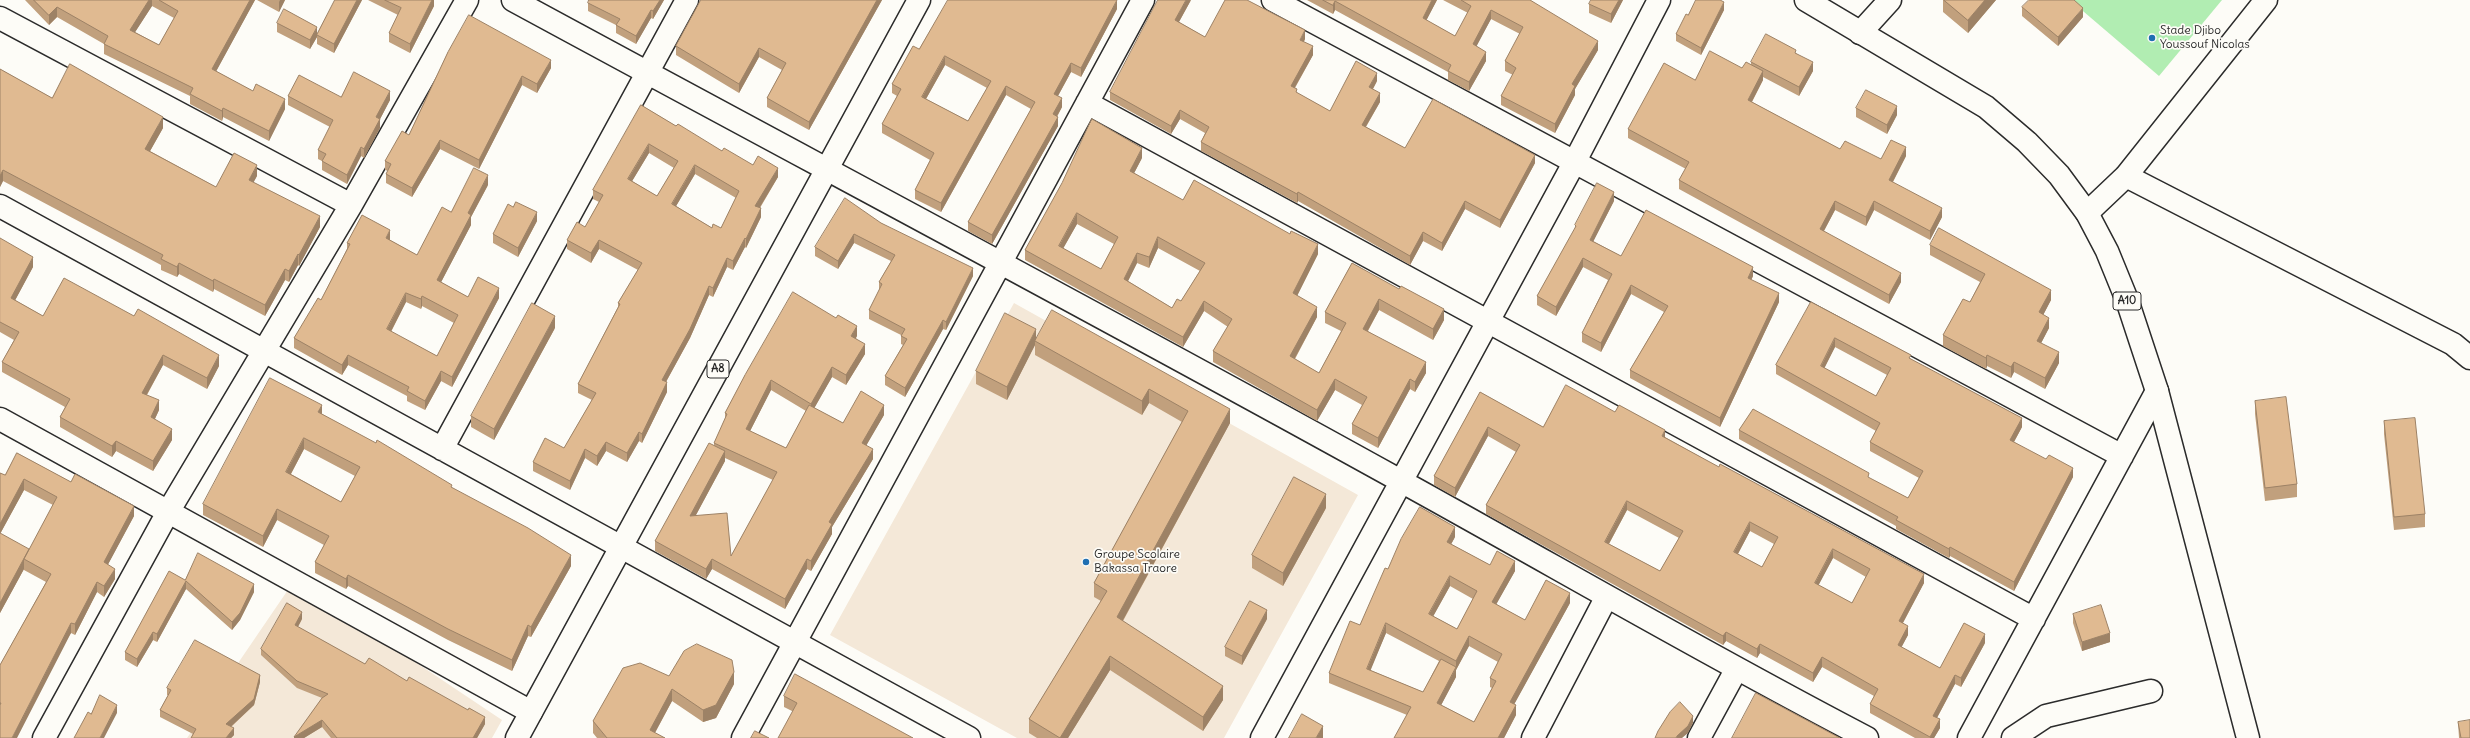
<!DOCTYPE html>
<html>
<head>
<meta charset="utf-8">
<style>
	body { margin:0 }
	canvas { display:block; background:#fdfcf7 }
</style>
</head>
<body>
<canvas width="2470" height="738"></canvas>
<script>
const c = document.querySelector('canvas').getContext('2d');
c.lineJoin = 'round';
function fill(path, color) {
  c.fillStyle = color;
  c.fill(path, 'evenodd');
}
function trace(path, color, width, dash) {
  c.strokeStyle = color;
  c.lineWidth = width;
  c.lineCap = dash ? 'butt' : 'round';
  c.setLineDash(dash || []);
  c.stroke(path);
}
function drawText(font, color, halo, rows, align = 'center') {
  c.font = font + ' Delius,sans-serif';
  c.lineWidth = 3.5;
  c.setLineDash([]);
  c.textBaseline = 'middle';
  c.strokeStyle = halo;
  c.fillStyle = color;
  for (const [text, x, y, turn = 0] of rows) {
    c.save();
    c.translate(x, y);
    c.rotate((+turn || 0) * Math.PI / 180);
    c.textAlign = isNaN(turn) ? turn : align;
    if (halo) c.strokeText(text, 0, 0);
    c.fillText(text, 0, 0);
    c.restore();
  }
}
fill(new Path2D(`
	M1014 303 1358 495 1224 738H1017L830 635Z
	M294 581 502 720 492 738H187Z`), '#f4e8d8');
fill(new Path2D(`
	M2070 0H2222L2159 76Z`), '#b1edb2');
const minor = new Path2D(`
	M513 0C808 160 1105 317 1399 480 1555 566 1709 656 1867 738
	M1273 0 2122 456
	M0 18 351 205
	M1860 33 1890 0
	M1087 103 2034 619
	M2126 176 2453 344 2470 358
	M0 206 969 738
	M2087 213 2126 176 2266 0
	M0 419 531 712
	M442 449 687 0
	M44 738 168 512 351 205 467 0
	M743 738 1143 0
	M1262 738 1574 163 1659 0
	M1533 738 1606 598
	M1699 738 1736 670
	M1969 738 2157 391
	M2013 738 2046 716 2151 691`);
const major = new Path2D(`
	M1806 0 1986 107 2027 142 2059 175 2087 213 2107 251 2127 300 2157 391 2248 738
	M517 738 919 0`);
trace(minor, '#2b2b2b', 25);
trace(major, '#2b2b2b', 25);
trace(minor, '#fdfcf7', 22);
trace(major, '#fdfcf7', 22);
fill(new Path2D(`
	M25 0H255L216 71 285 109 269 141 223 117 222 121 190 104V96L104 54V44L57 17 49 25ZM152 6 174 18 159 45 135 32Z
	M257 0H285L279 12Z
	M335 0H362L334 53 317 44V37L310 49 277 32V23L317 34Z
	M368 0H434V6L410 53 389 42V33L398 15Z
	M664 0 653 19 651 18 636 44 616 33V25L588 11V3Z
	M701 0H882L809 130 767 107V98L782 70 759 57 739 93 676 55V46Z
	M1191 0 1179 22 1205 37 1305 39 1304 42 1313 55 1295 88 1297 93 1330 111 1377 81 1373 89 1380 102 1366 127 1405 148 1535 163 1500 228 1465 209 1442 251 1423 241 1410 265 1298 201 1297 203 1201 151V142L1205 133 1180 119 1171 134 1110 100V92Z
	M1307 0H1437L1426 20 1455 36 1468 13 1443 0H1530L1598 50 1575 89V95L1555 133 1501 105V96L1513 75 1505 71V61L1520 34 1491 19 1476 46 1486 61 1469 91 1448 80V72L1335 10 1333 14Z
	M1623 0 1611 23 1589 13V4Z
	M1943 0H1996L1968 33 1943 12Z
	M2022 7 2083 17 2058 46 2022 16Z
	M1117 9 1081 77 1071 72 1058 96 1062 107 1057 117 1058 126 992 244 968 231V222L1031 109 1006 95 941 212 915 199V190L930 160 882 133V124L897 96 892 93V84L919 49ZM945 65 987 88 968 121 926 99Z
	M1724 10 1701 55 1676 41V34L1688 15Z
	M448 52 551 68 537 93 522 85 479 169 440 149 412 197 386 183V174L388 171 385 170V161L409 135Z
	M1796 53 1813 71 1799 96 1763 77V80L1752 102 1840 149 1881 159 1906 156 1893 182 1942 217 1930 240 1874 210 1866 226 1835 210 1824 231 1901 282 1889 304 1679 189V180L1686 169 1628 138V129L1695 80 1742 68 1751 64V62Z
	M0 69 52 98 163 128 150 151 216 187 257 176 253 182 320 227 299 266 298 265 289 282 285 280 265 316 214 289 213 292 179 274 177 277 161 270V265L3 181 0 187Z
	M288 96 341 97 390 100 380 119V128L364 158 361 156 347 184 322 170V161L318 159V150L330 127 288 105Z
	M641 105 676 126 722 151 778 177 760 208 761 217 746 248 745 247 733 270 727 267 713 297 709 295 690 338 666 382 667 392 642 443 639 441 627 462 606 451 597 466 585 458 570 490 533 471V462L564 448 592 400 578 393V384L618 307V303L638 270 599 249 591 263 567 249V240L585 227 599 202 593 199V190ZM649 153 674 168 657 196 632 181ZM695 174 736 198 721 228H712L676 206Z
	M1856 108 1897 115 1887 134 1856 117Z
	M1142 158 1134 173 1183 200 1318 254 1297 296 1317 317 1295 359 1319 373 1341 331 1325 323V312L1352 263 1444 320 1433 340 1379 310 1368 331 1426 373 1415 392 1410 389 1378 448 1352 434V424L1362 405 1335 390 1317 421 1213 362V351L1228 327 1204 311 1183 347 1025 260V250ZM1077 224 1114 244 1101 269 1063 248ZM1158 248 1200 271 1181 301 1172 308 1128 281 1137 263 1149 268Z
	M488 185 471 217V225L441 282 468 297 499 298 452 387 441 381 425 410 407 401V396L348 365 342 375 294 348V338L321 300 347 249V243L390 240 417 255 451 212ZM406 302 421 309 422 306 454 323 437 356 391 332Z
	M1614 201 1593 241 1621 256 1753 276 1751 280 1779 302 1720 427 1630 378V370L1664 312 1631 294 1601 352 1582 342V333L1608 280 1583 267 1556 316 1537 305V296L1575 229V225Z
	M513 207 537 221 518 257 493 243V234Z
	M881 223 973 276 946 330 943 329 905 397 885 385V376L903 345 901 344V335L869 319V310L879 291V282L891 261 854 243 838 269 815 256V247Z
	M0 238 33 267 15 300 43 316 219 366 207 389 163 365 147 395 159 410 155 419 172 440 153 471 116 451 112 457 60 427V417L65 407 2 372V362L14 340 0 332Z
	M1930 245 2051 300 2043 315 2049 328 2041 343 2059 363 2045 389 2014 372 2011 378 1987 366 1986 369 1943 346V335L1970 302 1980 282 1930 255Z
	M1811 302 1911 359 2022 427 2014 442 2073 477 2014 591 1950 556 1949 558 1896 529V526L1739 439V430L1869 478 1908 498 1919 478 1870 451V442L1876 431 1776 374V365ZM1835 347 1887 375 1876 396 1824 368Z
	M555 328 494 440 471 427V416Z
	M857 336 856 338 865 354 846 385 832 377 814 408 843 423 884 415 866 445 873 459 832 527V534L811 571 807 569 785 609 712 569 706 579 655 551V541L714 445V443L725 419V413L745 375ZM771 390 806 411 786 448 750 431ZM725 458 773 480 731 556 696 515 725 461Z
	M1036 338 1230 423 1123 621 1223 700 1203 731 1110 670 1068 738H1037L1029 733V719L1101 601 1094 597V583L1182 422 1149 403 1142 415 1035 355V345L1007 400 976 384V371Z
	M1480 392 1543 427 1615 412 1665 437 1924 583 1903 623 1908 635 1901 647 1940 668 1985 643 1961 687 1955 684 1937 718 1940 728 1934 738H1915L1870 713V704L1874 696 1822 667 1813 682 1760 653 1757 658 1726 641 1723 645 1486 514V505L1516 452 1488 436 1455 497 1434 485V476ZM1627 510 1679 538 1660 571 1609 544ZM1750 531 1774 544 1762 567 1738 554ZM1833 558 1866 577 1852 603 1818 585Z
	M2255 401 2297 484V497L2265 501 2255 414Z
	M322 414 452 488 571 566 531 637 528 636 512 671 448 640 348 586 346 589 315 573V562L324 545 277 520 263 547 203 515V504ZM304 449 355 476 341 502 291 474Z
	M2384 421 2425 514V527L2394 530 2384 434Z
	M17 453 134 516 108 564 115 579 104 597 97 592 75 635 71 633 0 738V665L46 582 24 570V569L0 613V473L5 475ZM24 490 53 505 29 550 0 534Z
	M1326 508 1283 586 1252 568V555Z
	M1455 537 1451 544 1490 565 1515 571 1496 604 1525 620 1570 603 1514 704 1516 715 1504 738H1394L1407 715 1329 683V673L1360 625 1388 569ZM1450 586 1473 599 1457 629 1433 616ZM1386 633 1439 661 1423 692 1370 670ZM1469 646 1498 662 1490 678V687L1492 688 1474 722 1441 705 1456 677V670Z
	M185 580 254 592 240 620 232 630 186 589 157 642 153 640 137 667 125 660V652Z
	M2073 614 2110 642 2082 651 2073 623Z
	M302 619 298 627 365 664 407 681 485 724 477 738H331L322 727 304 738H294L322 698 297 688 261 655V649Z
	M1267 619 1242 665 1225 656V647Z
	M669 676 734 684 716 718 703 722 672 701 655 733 665 738H597L593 733V721Z
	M260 682 254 705 231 727 234 735 231 738H191L193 734 160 717V710L168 695H167V688Z
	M784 696 913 738 792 711 784 707Z
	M2458 722 2470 738H2459Z`), '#c1a07d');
fill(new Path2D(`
	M149 0H152V6L130 40V30Z
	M250 0H255L212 79V69Z
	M280 0H285L279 12V2Z
	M357 0H362L334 53V44Z
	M432 0H434V6L410 53V44Z
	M660 0H664L653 19V11Z
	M877 0H882L809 130V122Z
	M1117 0V9L1081 77V68Z
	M1186 0H1191L1175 29V20Z
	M1432 0H1437L1423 27V18Z
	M1619 0H1623L1611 23V14Z
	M1985 0H1996L1968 33V20Z
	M1335 1V10L1333 14V5Z
	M1724 2V10L1701 55V48Z
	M57 7V17L49 25V15Z
	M2083 8V17L2058 46V37Z
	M651 10V18L636 44V36Z
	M1491 10V19L1473 53V44Z
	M317 27V36V35V37L310 49V40Z
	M1305 30V39L1300 48V40Z
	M1598 41V50L1575 89V95L1555 133V124L1572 84Z
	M1313 46V55L1291 94V86Z
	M759 48V57L739 93V84Z
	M1486 52V61L1469 91V82Z
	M945 56V65L922 106V97Z
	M551 60V68L537 93V84Z
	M1813 62V71L1799 96V87Z
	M1071 63V72L1054 103V94Z
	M1763 71V80L1748 109V100Z
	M1377 73V81L1369 96V87Z
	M522 76V85L479 169V160Z
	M1006 86V95L941 212V203Z
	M390 91V100L378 123 380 119V128L364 158V149L376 117Z
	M1380 93V102L1362 133V125Z
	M1062 98V107L1053 123V114Z
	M285 99V109L269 141V131Z
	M1897 106V115L1887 134V125Z
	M223 108V117L222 121V111Z
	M1180 110V119L1171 134V126Z
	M163 117V128L145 160V149Z
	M1058 117V126L992 244V235Z
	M440 140V149L412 197V188Z
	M649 144V153L628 188V179Z
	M361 147V156L347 184V175Z
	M1906 147V156L1889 189V180Z
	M1142 148V158L1130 181V171Z
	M1535 155V163L1500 228V220Z
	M257 165V176L249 191V180Z
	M695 165V174L672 213V204Z
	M778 168V177L755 215V206Z
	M3 170V181L0 187V176Z
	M488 175V185L471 217V225L437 290V280L468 213Z
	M1298 192V201L1297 203V194Z
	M1614 192V201L1590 248V240Z
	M1465 201V209L1442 251V243Z
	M1835 201V210L1820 238V229Z
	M1874 201V210L1866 226V217Z
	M761 208V217L746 248V239Z
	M1942 208V217L1930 240V231Z
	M537 212V221L518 257V248Z
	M1077 213V224L1059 256V246Z
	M320 216V227L299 266V255Z
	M390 230V240L386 248V238Z
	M1423 232V241L1410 265V256Z
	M854 234V243L838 269V261Z
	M1158 237V248L1149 268V257Z
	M745 238V247L733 270V261Z
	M599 240V249L591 263V253Z
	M1318 244V254L1293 304V293Z
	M1137 253V263L1124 289V279Z
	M298 254V265L289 282V271Z
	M33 257V267L11 308V298Z
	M727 258V267L713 297V288Z
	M1583 258V267L1556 316V307Z
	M179 263V274L177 277V267Z
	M1753 267V276L1748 287V278Z
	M973 268V276L946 330V322Z
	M285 269V280L265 316V305Z
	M1901 273V282L1889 304V295Z
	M214 279V289L213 292V281Z
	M1631 285V294L1601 352V343Z
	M709 286V295L690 338 662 389V380Z
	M499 288V298L452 387V377Z
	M2051 290V300L2039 323V312Z
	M406 293V302L387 339V329Z
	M1779 293V302L1720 427V418Z
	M422 296V306L421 309V299Z
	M1379 299V310L1363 339V329Z
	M1204 301V311L1183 347V337Z
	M1317 307V317L1290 367V356Z
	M1444 309V320L1433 340V329Z
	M555 316V328L494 440V429Z
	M2049 318V328L2037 351V341Z
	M943 320V329L905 397V388Z
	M857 326V336L851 346V336Z
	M1036 329V342L1035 341V345L1007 400V387Z
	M1835 338V347L1821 375V366Z
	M865 344V354L846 385V375Z
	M2059 352V363L2045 389V378Z
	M163 355V365L142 403V393Z
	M219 355V366L207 389V378Z
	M348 355V365L342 375V365Z
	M1987 355V366L1986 369V358Z
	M1426 362V373L1415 392V382Z
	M2014 362V372L2011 378V367Z
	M832 367V377L811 414V404Z
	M441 371V381L425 410V401Z
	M1335 379V390L1317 421V410Z
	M1410 379V389L1378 448V438Z
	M771 380V390L746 439V429Z
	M667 382V392L642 443V434Z
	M1149 389V403L1142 415V401Z
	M159 400V410L151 427V417Z
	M322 405V416L318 412Z
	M884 405V415L862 453V443Z
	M1230 409V423L1117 631V617Z
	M2022 418V427L2010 449V440Z
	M1488 427V436L1455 497V488Z
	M172 429V440L153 471V461Z
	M1665 430V440L1662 436Z
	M639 432V441L627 462V453Z
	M304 438V449L286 483V472Z
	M116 441V451L112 457V446Z
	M606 442V451L597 466V456Z
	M585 449V458L570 490V481Z
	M873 449V459L832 527V534L811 571V561L829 522Z
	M725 451V461L690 526V516Z
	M2073 468V477L2014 591V582Z
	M24 479V490L0 534V524Z
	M1326 494V508L1283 586V573Z
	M1627 501V510L1605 551V542Z
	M134 506V516L104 572V562Z
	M277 509V520L263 547V536Z
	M1750 522V531L1734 561V552Z
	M1455 527V537L1447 552V542Z
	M1950 547V556L1949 558V549Z
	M29 549 24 559V569L0 613V603Z
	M1833 549V558L1815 592V583Z
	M571 555V566L531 637V627Z
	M712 559V569L706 579V569Z
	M807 559V569L785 609V599Z
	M1515 561V571L1492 612V602Z
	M115 569V579L104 597V586Z
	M1924 574V583L1899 630V621Z
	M348 575V586L346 589V579Z
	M1450 576V586L1429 624V614Z
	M186 581V589L157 642V634Z
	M97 582V592L75 635V624Z
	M254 584V592L240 620 232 630V622Z
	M1570 593V603L1510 712V702Z
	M1267 610V619L1242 665V656Z
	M302 612V619L295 632V625Z
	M71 623V633L17 738H12Z
	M1386 623V633L1367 679V669Z
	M528 625V636L512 671V660Z
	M1908 626V635L1898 654V645Z
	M153 632V640L137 667V659Z
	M1726 632V641L1723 645V636Z
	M2110 633V642L2082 651V642Z
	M1985 634V643L1961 687V678Z
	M1469 636V646L1456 670V677L1437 713V703L1456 668V661Z
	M1760 644V653L1757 658V649Z
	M1110 656V670L1068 738H1060Z
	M1822 657V667L1813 682V673Z
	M734 672V684L716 718 703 722V710Z
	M260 675V682L254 705 226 731V724Z
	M1955 675V684L1933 725V716Z
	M1223 686V700L1203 731V717Z
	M672 689V701L652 738 650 730Z
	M117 705V713L104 738H100Z
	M1516 705V715L1504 738H1498Z
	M1693 716V723L1688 733 1682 738H1676L1677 736Z
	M485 717V724L477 738H473Z
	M1940 719V728L1934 738H1930V737Z
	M322 720V727L304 738H294V737Z
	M1323 726V738H1316Z
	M234 728V735L231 738H226Z`), '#9d8266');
const building = new Path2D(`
	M34 0H149L130 30 159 45 178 11 159 0H250L212 69 253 91 256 84 285 99 269 131 223 108 222 111 190 94 193 88 104 44 108 36 57 7 49 15Z
	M335 0H357L334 44 317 35Z
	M385 0H432L410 44 389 33 401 8Z
	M589 0H660L653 11 651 10 636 36 616 25 620 19 588 3Z
	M701 0H877L809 122 767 98 786 63 759 48 739 84 676 46Z
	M948 0H1117L1081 68 1071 63 1054 94 1062 98 1053 114 1058 117 992 235 968 222 1035 102 1006 86 941 203 915 190 934 153 882 124 901 89 892 84 913 46 919 49ZM945 56 991 81 968 121 922 97Z
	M1158 0H1186L1175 20 1205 37 1225 0H1247L1305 30 1300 40 1313 46 1291 86 1297 89 1296 92 1330 111 1356 61 1377 73 1369 87 1380 93 1362 125 1405 148 1433 99 1535 155 1500 220 1465 201 1442 243 1423 232 1410 256 1298 192 1297 194 1201 142 1209 127 1180 110 1171 126 1110 92Z
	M1323 0H1432L1423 18 1455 36 1471 6 1461 0H1530L1598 41 1572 84 1575 86 1555 124 1501 96 1516 68 1505 61 1523 27 1491 10 1473 44 1486 52 1469 82 1448 71 1451 65 1335 1 1333 5Z
	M1591 0H1619L1611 14 1589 4Z
	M1696 0H1720L1724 2 1701 48 1676 34 1686 14 1688 15Z
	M1944 0H1985L1968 20Z
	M2029 0H2074L2083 8 2058 37 2022 7Z
	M284 9 317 27 310 40 277 23Z
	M469 15 551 60 537 84 522 76 479 160 440 140 412 188 386 174 391 164 385 161 402 131 409 135 448 52Z
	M1766 34 1796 50 1795 53 1813 62 1799 87 1751 62Z
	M1710 51 1742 68 1746 62 1763 71 1748 100 1840 149 1845 141 1881 159 1891 140 1906 147 1889 180 1942 208 1930 231 1874 201 1866 217 1835 201 1820 229 1901 273 1889 295 1679 180 1689 162 1628 129 1664 63 1695 80Z
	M70 64 163 117 145 149 216 187 234 153 257 165 249 180 320 216 299 255 298 254 289 271 285 269 265 305 214 279 213 281 179 263 177 267 161 259 163 255 3 170 0 176V69L52 98Z
	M354 72 390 91 376 117 380 119 364 149 361 147 347 175 322 161 326 154 318 150 333 120 288 96 299 75 341 97Z
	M1866 90 1897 106 1887 125 1856 108Z
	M641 105 676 126 678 124 722 151 724 148 753 165 758 156 778 168 755 206 761 208 746 239 745 238 733 261 727 258 713 288 709 286 690 329 662 380 667 382 642 434 639 432 627 453 606 442 597 456 585 449 570 481 533 462 545 438 564 448 596 393 578 384 620 304 618 303 642 263 599 240 591 253 567 240 577 222 585 227 603 195 593 190ZM649 144 678 161 657 196 628 179ZM695 165 739 191 721 228 713 224 712 228 672 204Z
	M1092 119 1142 148 1130 171 1183 200 1194 180 1290 234 1291 231 1318 244 1293 293 1317 307 1290 356 1319 373 1346 323 1325 312 1352 263 1399 289 1401 286 1444 309 1433 329 1379 299 1363 329 1426 362 1415 382 1410 379 1378 438 1352 424 1367 397 1335 379 1317 410 1213 351 1232 319 1204 301 1183 337 1025 250 1062 183ZM1077 213 1118 237 1101 269 1059 246ZM1158 237 1205 263 1181 301 1177 299 1172 308 1124 279 1137 253 1149 257Z
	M474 168 488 175 468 213 471 215 437 280 468 297 478 277 499 288 452 377 441 371 425 401 407 391 409 387 348 355 342 365 294 338 318 298 321 300 350 244 347 243 362 215 390 230 386 238 417 255 442 207 451 212ZM406 293 421 299 422 296 458 315 437 356 387 329Z
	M1597 183 1614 192 1590 240 1621 256 1646 210 1753 267 1748 278 1779 293 1720 418 1630 370 1668 306 1631 285 1601 343 1582 333 1612 274 1583 258 1556 307 1537 296 1576 226 1575 225Z
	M845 198 881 223 973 268 946 322 943 320 905 388 885 376 907 339 901 336 905 329 869 310 882 284 879 282 895 255 854 234 838 261 815 247Z
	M516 202 537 212 518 248 493 234 508 204 513 207Z
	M1939 228 2051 290 2039 312 2049 318 2037 341 2059 352 2045 378 2014 362 2011 367 1987 355 1986 358 1943 335 1963 299 1970 302 1985 274 1930 245Z
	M0 238 33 257 11 298 43 316 64 278 134 316 138 309 219 355 207 378 163 355 142 393 159 400 151 417 172 429 153 461 116 441 112 446 60 417 70 399 2 362 19 332 0 322Z
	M793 292 836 318 838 315 857 326 851 336 865 344 846 375 832 367 811 404 771 380 746 429 786 448 809 405 843 423 861 391 884 405 862 443 873 449 829 522 832 524 811 561 807 559 785 599 712 559 706 569 655 541 709 443 725 451 690 516 727 513 731 556 777 472 714 443 727 414 725 413 745 375Z
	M1811 302 1911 355 1909 358 2022 418 2010 440 2046 459 2049 455 2073 468 2014 582 1950 547 1949 549 1896 520 1898 517 1739 430 1753 409 1869 473 1868 477 1908 498 1923 471 1870 442 1880 423 1776 365ZM1835 338 1891 368 1876 396 1821 366Z
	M532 303 555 316 494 429 471 416Z
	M1052 310 1230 409 1117 617 1223 686 1203 717 1110 656 1060 738 1029 719 1107 591 1094 583 1188 411 1149 389 1142 401 1035 341Z
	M1005 313 1036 329 1007 387 976 371Z
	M270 378 322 405 318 412 376 443 377 440 452 485 451 487 528 528 571 555 531 627 528 625 512 660 448 629 348 575 346 579 315 562 329 536 277 509 263 536 203 504ZM304 438 360 467 341 502 286 472Z
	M1566 385 1615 412 1619 405 1665 430 1662 436 1719 467 1720 464 1924 574 1899 621 1908 626 1898 645 1940 668 1964 623 1985 634 1961 678 1955 675 1933 716 1940 719 1930 737 1870 704 1878 689 1822 657 1813 673 1760 644 1757 649 1726 632 1723 636 1486 505 1520 445 1488 427 1455 488 1434 476 1480 392 1543 427ZM1627 501 1683 531 1660 571 1605 542ZM1750 522 1778 537 1762 567 1734 552ZM1833 549 1870 569 1852 603 1815 583Z
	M2286 397 2297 484 2265 488 2255 401Z
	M2415 418 2425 514 2394 517 2384 421Z
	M17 453 71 482 75 474 134 506 104 562 115 569 104 586 97 582 75 624 71 623 12 738H0V705L1 703H0V665L51 574 24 559 57 497 24 479 0 524V473L5 475Z
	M1294 477 1326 494 1283 573 1252 555Z
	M1420 507 1455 527 1447 542 1490 565 1497 551 1515 561 1492 602 1525 620 1546 580 1570 593 1510 702 1516 705 1498 738H1394L1411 707 1329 673 1350 621 1360 625 1385 568 1388 569 1401 539ZM1450 576 1477 591 1457 629 1429 614ZM1386 623 1456 661 1469 636 1502 654 1490 678 1496 681 1474 722 1437 703 1456 667 1441 659 1423 692 1367 669Z
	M0 533 29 549 0 603Z
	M198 553 254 584 240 613 232 622 186 581 157 634 153 632 137 659 125 652 169 571 185 580Z
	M1250 601 1267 610 1242 656 1225 647Z
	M287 603 302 612 295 625 365 664 369 658 407 681 409 677 468 710 469 708 485 717 473 738H337L322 720 294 737 322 698 328 694 297 681 261 649Z
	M2101 605 2110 633 2082 642 2073 614Z
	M195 640 260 675 254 699 226 724 234 728 226 738H191L196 729 160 710 171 690 167 688Z
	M697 644 732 660 734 672 716 705 703 710 672 689 650 730 665 738H607L593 721 623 668 640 663 669 676 684 651Z
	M795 674 913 738H778L797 703 784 696Z
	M1756 693 1840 738H1732Z
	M100 695 117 705 100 738H74L88 712 91 714Z
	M1680 702 1693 716 1688 726 1677 736 1676 738H1655L1658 731 1670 712Z
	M1302 714 1323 726 1316 738H1289Z
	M2470 720V738H2461L2458 722Z
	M755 731 769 738H751Z`);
fill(building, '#e0ba91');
trace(building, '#9d8266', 1);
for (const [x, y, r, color] of [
	[2152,38,4,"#1f6fb2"],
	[1086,562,4,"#1f6fb2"]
]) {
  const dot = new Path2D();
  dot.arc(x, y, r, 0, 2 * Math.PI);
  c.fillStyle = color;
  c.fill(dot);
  trace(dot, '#fdfcf7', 1.5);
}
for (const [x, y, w] of [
	[2127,301,28],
	[718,369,22]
]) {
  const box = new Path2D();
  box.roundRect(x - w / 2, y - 9, w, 18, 3);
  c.fillStyle = '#fdfcf7';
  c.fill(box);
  trace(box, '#2b2b2b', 1);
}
drawText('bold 11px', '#2b2b2b', null, [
	["A10",2127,301],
	["A8",718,369]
]);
drawText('12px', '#2b2b2b', '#fdfcf7', [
	["Stade Djibo",2160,31],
	["Youssouf Nicolas",2160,45],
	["Groupe Scolaire",1094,555],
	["Bakassa Traore",1094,569]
], 'left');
</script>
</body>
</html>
